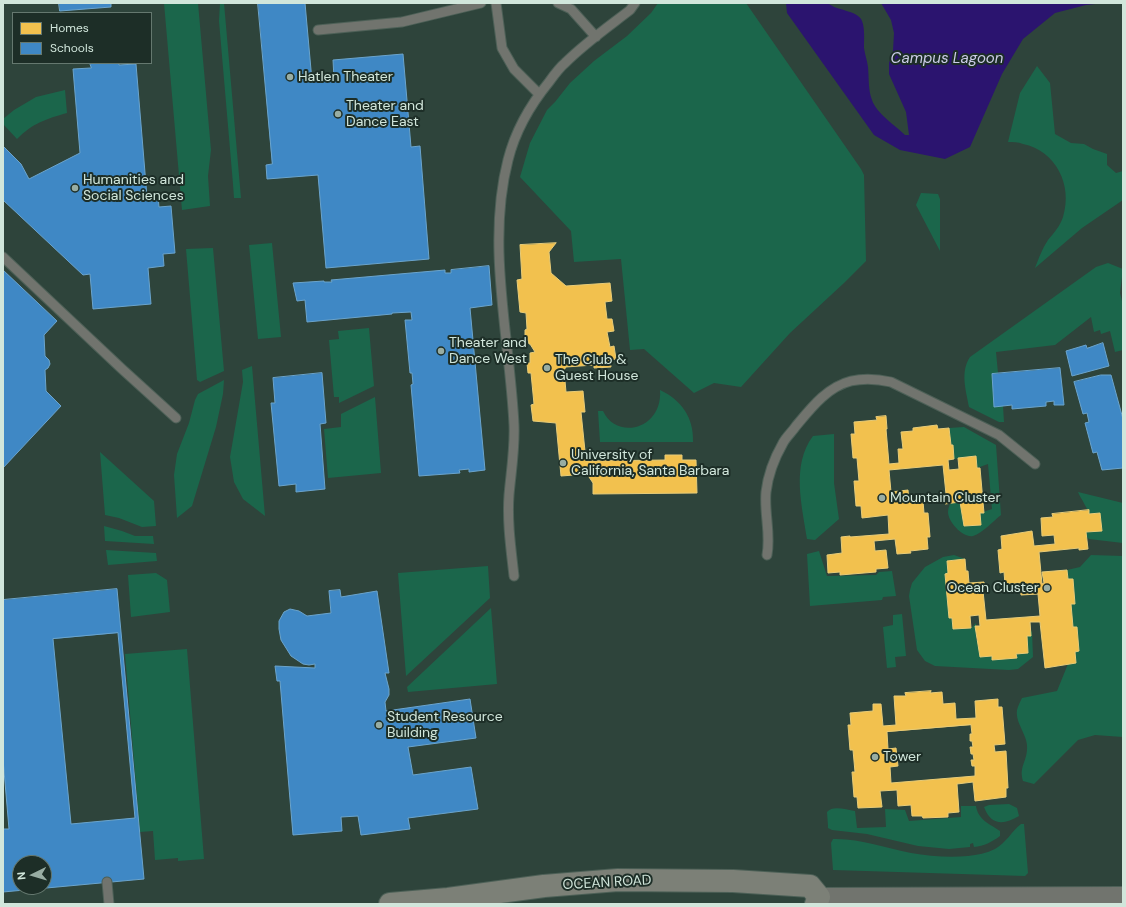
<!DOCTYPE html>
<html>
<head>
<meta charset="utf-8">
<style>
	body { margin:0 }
	#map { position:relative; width:1126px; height:907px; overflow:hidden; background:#2e443b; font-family:"DM Sans",sans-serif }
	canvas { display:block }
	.frame { position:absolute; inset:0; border:4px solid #d1e6db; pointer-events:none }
	.legend { position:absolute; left:12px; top:12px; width:140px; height:52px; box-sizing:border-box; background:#1d2e27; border:1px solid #65786f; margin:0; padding:5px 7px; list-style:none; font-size:12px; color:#d1e6db }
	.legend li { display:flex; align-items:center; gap:8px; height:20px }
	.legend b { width:20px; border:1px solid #65786f }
	.north { position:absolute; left:12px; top:855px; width:40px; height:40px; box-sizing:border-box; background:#1d2e27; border:1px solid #65786f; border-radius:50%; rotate:265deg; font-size:11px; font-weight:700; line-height:16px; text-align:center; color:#d1e6db }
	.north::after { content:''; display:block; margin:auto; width:14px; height:18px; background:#98ada3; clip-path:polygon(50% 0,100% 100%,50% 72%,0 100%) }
</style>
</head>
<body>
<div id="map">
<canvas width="1126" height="907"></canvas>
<div class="frame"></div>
<ul class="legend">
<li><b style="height:11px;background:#f2c14e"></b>Homes</li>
<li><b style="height:11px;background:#3f88c5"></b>Schools</li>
</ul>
<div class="north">N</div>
</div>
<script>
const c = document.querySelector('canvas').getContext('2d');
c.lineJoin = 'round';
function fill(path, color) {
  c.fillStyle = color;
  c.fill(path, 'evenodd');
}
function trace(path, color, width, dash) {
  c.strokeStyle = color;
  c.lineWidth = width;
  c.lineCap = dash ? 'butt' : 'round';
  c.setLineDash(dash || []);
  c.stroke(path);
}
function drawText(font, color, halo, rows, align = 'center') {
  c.font = font + ' "DM Sans",sans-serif';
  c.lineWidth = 4;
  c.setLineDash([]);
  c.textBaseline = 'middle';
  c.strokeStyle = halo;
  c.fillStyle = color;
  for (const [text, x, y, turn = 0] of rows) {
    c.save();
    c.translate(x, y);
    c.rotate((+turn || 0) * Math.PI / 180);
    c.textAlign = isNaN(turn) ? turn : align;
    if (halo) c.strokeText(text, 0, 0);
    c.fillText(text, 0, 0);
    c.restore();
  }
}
fill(new Path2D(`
	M164 3H198L211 150 208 176 210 206 182 210Z
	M220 3H224L241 198H234L233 184 219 21Z
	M658 3H746L861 169 864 175 866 261 844 283 790 333 741 387 714 383 694 393 644 349 630 350 621 259 574 262 571 231 520 177 530 143 547 110 555 102 570 83 594 61 627 36 651 13Z
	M1037 66 1050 83 1055 134 1071 143 1084 144 1093 149 1107 154V165L1116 173 1123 171V200L1082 228 1035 268C1039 258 1042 249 1048 240 1054 233 1060 226 1063 217 1073 185 1056 151 1023 144 1018 142 1013 142 1008 142L1020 93Z
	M65 90 67 113C46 119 33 123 17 139L3 124V119L14 110 36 97Z
	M921 193 938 194 940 199V251L916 205Z
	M272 243 281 337 258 339 249 245Z
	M213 248 224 371 200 382 197 380 186 249Z
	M1108 263 1123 269 1120 293 1123 305V350L1115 352 1110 331 1101 334 1100 330 1094 332 1091 317 1055 345 996 352 998 373 992 374 994 406H1003L1004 422H999L969 407C966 390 960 372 970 357L1096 267Z
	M369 328 374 386 339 403V397H334L329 340 339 339 338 331Z
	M252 366 265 516 243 499 234 482 230 457 243 382 242 370Z
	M224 380 223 394 216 427 192 506 177 518 174 475 177 454 189 423 195 400 198 394Z
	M660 390C681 400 694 417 693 442H600L598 411H603C617 441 663 429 660 390Z
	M375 397 381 473 328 478 324 429 341 427V414Z
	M964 427 996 445 1001 515C993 521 983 533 973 536 963 538 948 522 948 512 948 508 950 503 952 500L960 502 964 526 981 525 980 513 992 509 988 464 977 468 976 456 954 459 953 445H951L949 428Z
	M834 434V483L839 519 815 540 807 539C802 506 791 465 813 436Z
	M100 452 154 501 156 526 142 527 119 518 105 515Z
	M1078 492 1123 503V543L1089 539 1087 537 1086 532 1102 531 1100 513 1089 514C1089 511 1080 497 1078 492Z
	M104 526 122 531 135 536H153L154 544 105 541Z
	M106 550 156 553 157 561 108 565Z
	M819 551 827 576 876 575 879 572 892 571 896 596 883 597 882 600 810 606 807 554Z
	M954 555 965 559 947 561 948 573 945 574 949 618H952L953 629 971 628 976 623V640H978L980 657 992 656V660L1017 658 1016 654 1028 653 1027 636 1032 631 1033 657 1018 669 1009 670 935 666 925 661 917 650 909 596 910 590 912 583 925 567 943 557Z
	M1091 555 1123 556V737L1095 735 1078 740 1034 784 1023 781C1019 767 1026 763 1027 750 1029 736 1015 724 1017 710 1018 706 1020 702 1022 698L1057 691 1068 664 1076 663 1075 652 1079 651 1077 627H1073L1071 604 1075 603 1073 579H1068L1067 570 1080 567Z
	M488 566 490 598 406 676 398 573Z
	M156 573 167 580 170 612 131 617 128 575Z
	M491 608 497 684 408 692 407 687Z
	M902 614 906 656 895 657 896 667 887 668 883 627 893 625V615Z
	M187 649 204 859 178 861V858L155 860 153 831 140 832 125 654Z
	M1009 804 1017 808 1019 816C1004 825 991 826 984 807L989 805Z
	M961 806H976C978 820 990 824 1000 831V836C992 842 984 846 974 847L973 843 970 844V847L949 849 918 846 867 834 832 830 828 828V826L827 812C833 805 846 810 855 811L857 828 886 827 885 809 905 810 909 821 961 817Z
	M1021 824H1024L1028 873 1025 876 833 870 831 843 833 839C859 838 885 848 911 853 929 856 949 858 968 856 977 855 987 853 995 849 1007 842 1011 832 1021 824Z`), '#1b664b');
fill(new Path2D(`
	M786 3H828C836 11 858 10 862 21 865 28 864 41 864 48 865 55 867 60 868 67 869 77 868 90 872 100 876 113 896 126 905 135H909L906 112 889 74V63L893 51 894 33 891 20 881 3H1105L1086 5 1055 13 1023 39 1002 74 970 147 945 159 900 150 874 135 787 13Z`), '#2b146f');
const homes = new Path2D(`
	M556 243 549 252 551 273 566 286 610 283 612 301 605 302 607 319H612L614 331 607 332 610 347 614 346 616 359 610 360 611 367 594 368V365L566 367 564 370 566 392 583 391 585 412H581L586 461 665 460V455H682V460H696L697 493 593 494V483L587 474 561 476 556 423 533 421 531 405 534 404 531 373H528L527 363H530V353L535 352 530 344H529L528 340 525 341V330L527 329 526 313 520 312 517 280 522 279 520 245Z
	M886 416 887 429H886L889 464 899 463 898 449H903L901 432 913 431V428L937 425 938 429 949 428 951 445H953L954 459 948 460 949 470 959 469 958 458 976 456 977 468H980L984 513H980L981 525 964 526 960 502 945 504 944 494H946L943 465 889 470 891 492 908 490 909 502 923 501 924 513H928L930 537H927L928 549 910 551 911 553 897 554 895 539 874 541 875 551 886 550 888 568 876 569V572L840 575V572L828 573 827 555 842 553 841 537 850 536V537L889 534 888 515 862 518 861 506H856L854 481H859L857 458H853L851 434H855L854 422 877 420 876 417Z
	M1089 510V514L1100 513 1102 531 1086 532 1088 549 1079 550V548L1039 552 1042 584 1044 583 1042 572 1067 570 1068 579H1073L1075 604H1071L1073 627H1077L1079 651 1075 652 1076 663 1045 668 1040 622H1030L1031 636H1027L1028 653 1016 654 1017 658 992 660V656L980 657 975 626H980L979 615 970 616 971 628 953 629 952 618H949L945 574 948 573 947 561 965 559 966 571H968L969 583 984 582 985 591H983L986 620 1040 616 1038 594 1021 595 1020 583 1005 584 1004 572 1000 573 998 550 1002 549 1001 536 1032 531 1034 546 1055 544 1054 535 1042 536 1041 518 1053 517 1052 514Z
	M931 691 930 693 942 692 943 704 955 703 956 719 976 718 975 701 998 699V707H1002L1005 744 994 745 995 752 1006 751 1008 788H1006V797L975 801 973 782 957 784 959 812 948 813V817L923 818 922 816H912L911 805 898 806 897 790 880 791 882 807 858 808 857 797H854L852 772H855L853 750H850L848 725H851L850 713 873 711V704H881L883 726 896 725 894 696H906L905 693ZM971 725 972 734H970V741H972L973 747H970L971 754H973L974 760H971L972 766H975V776L891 783 890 767 898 766 896 748 888 749 887 732Z`);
fill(homes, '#f2c14e');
trace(homes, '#e8cc78', 1);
const schools = new Path2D(`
	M59 3H111V7L60 11Z
	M258 3H305L312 81 334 79 333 60 403 54 411 147 420 146 429 259 326 268 318 175 267 179 266 165 272 164Z
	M90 63H119V65L136 64 147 197 158 196 159 207 171 206 175 253 163 254 164 266 148 268 151 304 93 309 90 274 83 275 3 200V146L21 164 29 179 80 153 73 69 91 68Z
	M489 266 492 305 470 308 485 470 469 472V469L459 470 460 473 419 476 411 385 413 384 412 373H410L405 320H412L411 312 392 313V314L307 322 305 300 297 301 293 283 324 281V282H332L331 280 445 270V273H451V270Z
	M3 270 57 321 44 335 45 356 49 360 50 364 48 368 45 370 46 391 61 406 3 468Z
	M1103 343 1109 366 1072 376 1066 351 1086 345 1087 348Z
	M1060 368 1064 405H1054V401L1046 402V406L1012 409V405L994 407 992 374Z
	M322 373 326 423 320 424 325 489 296 492V484L279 486 271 403H275L273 378Z
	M1101 375H1111L1123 419V468L1102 470 1097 452 1093 453 1085 423 1089 422 1087 413 1083 414 1074 382Z
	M117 589 144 879 3 892V600ZM20 863H44V887H20Z
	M340 590 341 597 377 591 389 673H385L389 689V695L385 702 386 711 470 699 476 738 408 747 413 775 471 767 478 809 408 818 410 829 361 835 358 816 341 817 342 831 293 835 280 681H277L275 666 315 668V664L309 665 303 664 291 656 281 640 279 629V621L284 612 290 609 299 611 307 616 331 613 329 591Z
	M118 633 135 818 71 824 53 639Z
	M3 759 9 829H3Z`);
fill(schools, '#3f88c5');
trace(schools, '#6ba4cc', 1);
const lane = new Path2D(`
	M496 3 502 48 514 69 539 94
	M558 3 571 9 596 37
	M318 30 402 22 481 3
	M3 257 122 369 176 418
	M767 555C771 534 764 513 766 492 768 475 775 457 783 443 786 437 792 432 796 426 811 408 827 387 851 381 864 378 878 379 891 382L999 435 1035 464
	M514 576C511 549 507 522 509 495 511 472 515 449 514 425 510 339 486 245 508 160 515 132 531 104 549 82 554 75 559 68 565 63 585 43 608 27 630 10L635 3
	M107 882 109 904`);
const street = new Path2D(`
	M819 897 1123 896`);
const secondary = new Path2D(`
	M390 904 448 899 544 886 618 880 733 881 810 886 819 897 816 904`);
trace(lane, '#4d6057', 11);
trace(street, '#4d6057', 20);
trace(secondary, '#4d6057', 24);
trace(lane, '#71746e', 9);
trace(street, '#71746e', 18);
trace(secondary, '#7c8077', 22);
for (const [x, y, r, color] of [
	[290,77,4,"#98ada3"],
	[338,114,4,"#98ada3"],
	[75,188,4,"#98ada3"],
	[441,351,4,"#98ada3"],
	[547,368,4,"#98ada3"],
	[563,463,4,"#98ada3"],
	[882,498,4,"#98ada3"],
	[1047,588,4,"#98ada3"],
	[379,725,4,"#98ada3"],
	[875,757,4,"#98ada3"]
]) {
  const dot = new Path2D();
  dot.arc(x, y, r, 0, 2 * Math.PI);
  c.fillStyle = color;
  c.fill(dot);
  trace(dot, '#1d2e27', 1.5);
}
drawText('14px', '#d1e6db', '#1d2e27', [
	["Hatlen Theater",298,77],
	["Theater and",346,106],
	["Dance East",346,122],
	["Humanities and",83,180],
	["Social Sciences",83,196],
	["Theater and",449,343],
	["Dance West",449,359],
	["The Club &",555,360],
	["Guest House",555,376],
	["University of",571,455],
	["California, Santa Barbara",571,471],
	["Mountain Cluster",890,498],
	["Ocean Cluster",1039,588,"right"],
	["Student Resource",387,717],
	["Building",387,733],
	["Tower",883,757]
], 'left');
drawText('14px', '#d1e6db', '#1d2e27', [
	["OCEAN ROAD",607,883,-3]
]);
drawText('italic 15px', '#cccde8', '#1d2e27', [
	["Campus Lagoon",947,59]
]);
</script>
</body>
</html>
